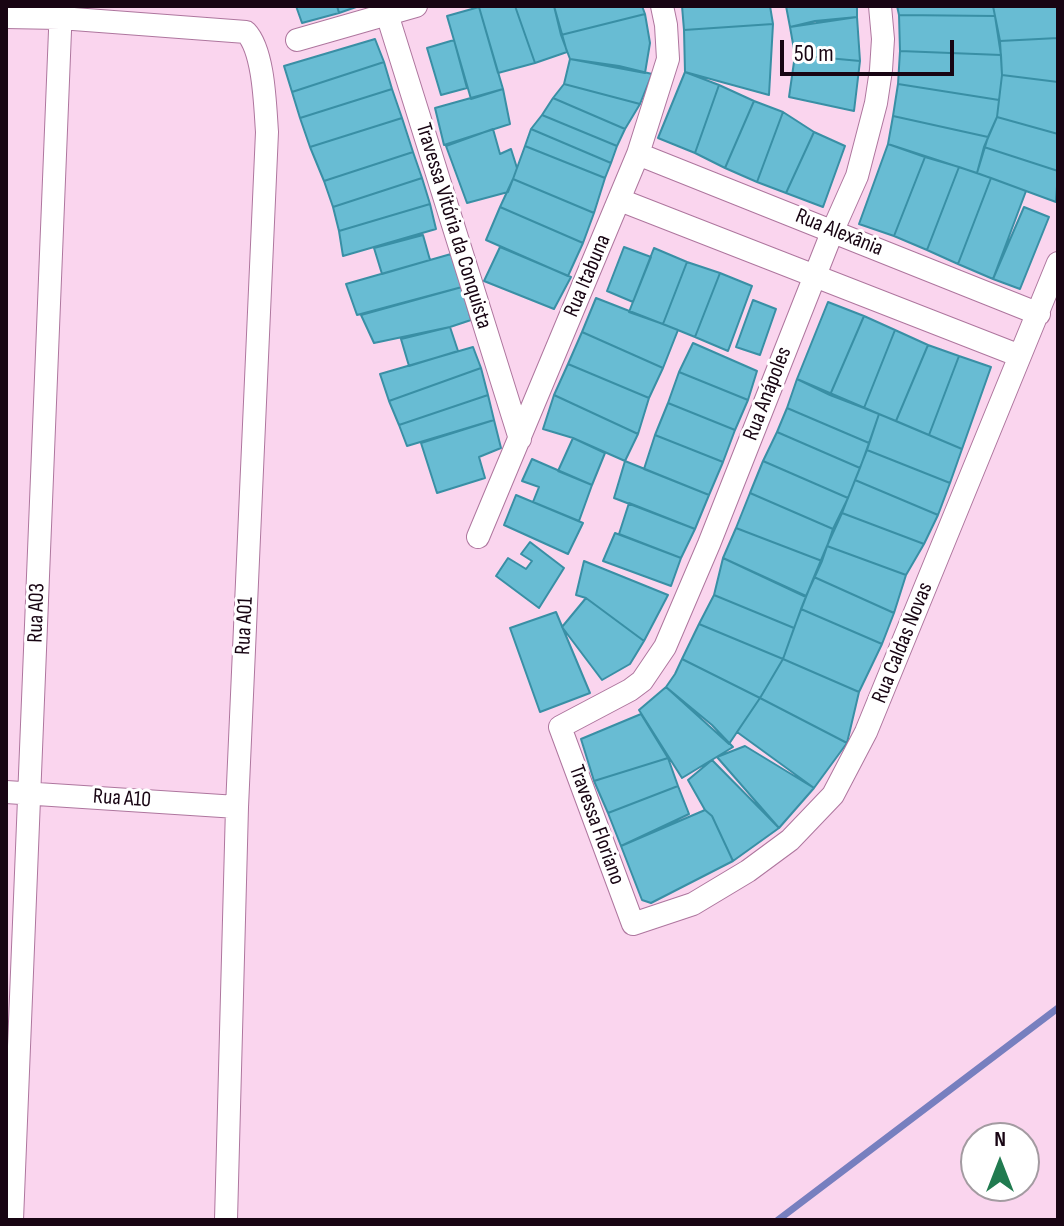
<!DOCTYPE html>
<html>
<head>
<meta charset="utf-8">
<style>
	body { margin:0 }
	#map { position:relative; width:1064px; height:1226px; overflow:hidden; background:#fad5ee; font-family:"Sofia Sans Condensed",sans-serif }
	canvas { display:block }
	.frame { position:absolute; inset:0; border:8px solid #180513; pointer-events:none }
	.north { position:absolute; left:960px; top:1122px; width:80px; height:80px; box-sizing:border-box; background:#fff; border:2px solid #a39ba1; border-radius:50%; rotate:0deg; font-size:22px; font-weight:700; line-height:32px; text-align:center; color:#180513 }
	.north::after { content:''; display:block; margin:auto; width:28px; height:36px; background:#217b50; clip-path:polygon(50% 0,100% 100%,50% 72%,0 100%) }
	.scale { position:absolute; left:780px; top:40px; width:174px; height:36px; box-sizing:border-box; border:4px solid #180513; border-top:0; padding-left:10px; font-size:24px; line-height:28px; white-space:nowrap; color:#180513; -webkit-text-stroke:6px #fff; paint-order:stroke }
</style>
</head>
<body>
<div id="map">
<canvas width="1064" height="1226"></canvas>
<div class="frame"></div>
<div class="north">N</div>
<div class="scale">50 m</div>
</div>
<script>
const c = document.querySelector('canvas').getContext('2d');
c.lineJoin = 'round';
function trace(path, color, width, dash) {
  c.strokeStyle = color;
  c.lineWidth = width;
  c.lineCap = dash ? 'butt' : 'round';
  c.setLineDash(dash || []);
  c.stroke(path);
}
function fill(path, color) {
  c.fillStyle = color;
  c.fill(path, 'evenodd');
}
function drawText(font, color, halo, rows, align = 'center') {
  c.font = font + ' "Sofia Sans Condensed",sans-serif';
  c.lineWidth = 6;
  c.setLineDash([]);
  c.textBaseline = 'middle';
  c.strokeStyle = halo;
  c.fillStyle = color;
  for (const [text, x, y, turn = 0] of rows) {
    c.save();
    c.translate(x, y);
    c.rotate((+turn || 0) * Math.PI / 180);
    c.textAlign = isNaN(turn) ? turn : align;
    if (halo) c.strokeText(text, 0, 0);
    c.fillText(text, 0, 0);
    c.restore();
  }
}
trace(new Path2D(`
	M778 1220 1058 1008`), '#777fbf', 7);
const building = new Path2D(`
	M296 6H337L339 13 302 23Z
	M337 6H359L339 13Z
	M515 6H554L567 52 535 63Z
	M515 6 535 63 498 73 479 7Z
	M554 6H642L645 14 561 35Z
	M682 6H770L773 24 684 30Z
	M786 6H857V17L790 27Z
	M897 6H993L995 16 899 15Z
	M993 6H1058V38L1000 41Z
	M479 7 503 89 471 99 447 16Z
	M645 14 650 43 645 73 570 59 561 35Z
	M899 15 995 16 1001 55 900 51Z
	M857 17 860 61 795 55 790 27 815 21Z
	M773 24 769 95 685 72 684 30Z
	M1058 38V82L1002 75 1000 41Z
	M375 39 384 62 292 92 284 66Z
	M454 40 467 88 441 95 427 48Z
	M900 51 1001 55 1002 75 999 100 898 84Z
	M795 55 860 61 854 111 789 97Z
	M570 59 619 66 652 74 640 104 564 84Z
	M384 62 392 89 300 118 292 92Z
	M685 72 719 85 695 153 658 138Z
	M1002 75 1058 82V134L997 117Z
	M564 84 640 104 625 129 553 98Z
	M898 84 999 100 997 117 988 137 893 116Z
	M719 85 754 101 725 168 695 153Z
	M392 89 402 118 310 147 300 118Z
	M503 89 510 124 444 145 435 108Z
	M553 98 625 129 617 146 542 115Z
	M754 101 783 112 757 182 725 168Z
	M783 112 814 132 786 193 757 182Z
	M542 115 617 146 611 163 531 129Z
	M893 116 988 137 977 173 888 144Z
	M997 117 1058 134V171L984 147Z
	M402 118 413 152 324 181 310 147Z
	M493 129 500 154 511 149 517 168 513 179 508 192 467 203 446 146Z
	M531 129 611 163 605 178 525 146Z
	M814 132 845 146 823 207 786 193Z
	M888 144 925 157 894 236 859 224Z
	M525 146 605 178 594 213 513 179Z
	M984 147 1058 171 1056 202 977 173Z
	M413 152 422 178 333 207 324 181Z
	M925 157 959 167 927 250 894 236Z
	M959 167 991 178 958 264 927 250Z
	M422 178 430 204 339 231 333 207Z
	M991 178 1026 191 993 279 958 264Z
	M513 179 594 213 583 243 500 207Z
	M430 204 436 229 343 256 339 231Z
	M500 207 583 243 568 276 486 240Z
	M1024 207 1049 217 1020 289 993 279Z
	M423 235 430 260 382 274 374 248Z
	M500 247 571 277 554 309 484 281Z
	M624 247 651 257 633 302 607 291Z
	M654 248 687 262 663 324 629 312Z
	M451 254 462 287 357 315 346 284Z
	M687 262 720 273 695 337 663 324Z
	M720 273 752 286 728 351 695 337Z
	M462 287 471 320 450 327 374 343 361 315Z
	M596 298 678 330 663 368 582 332Z
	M753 300 776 309 760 355 736 347Z
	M828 302 864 316 830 395 797 379Z
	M864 316 895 330 864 408 830 395Z
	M450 327 458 351 409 366 401 339Z
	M895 330 928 345 896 421 864 408Z
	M582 332 663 368 649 398 568 364Z
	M693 343 757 371 748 400 679 372Z
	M928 345 959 356 929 435 896 421Z
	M473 347 481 368 389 401 380 374Z
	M959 356 991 367 962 449 929 435Z
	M568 364 649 398 638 434 554 395Z
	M481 368 488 395 399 425 389 401Z
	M679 372 748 400 735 430 668 403Z
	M797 379 879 414 869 443 787 408Z
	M488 395 494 420 407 446 399 425Z
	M554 395 638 434 625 461 573 438 543 429Z
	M668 403 735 430 723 462 655 435Z
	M787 408 869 443 860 468 777 432Z
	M879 414 962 449 950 483 867 450Z
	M494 420 501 448 479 457 485 478 437 493 421 443Z
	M777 432 860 468 848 498 763 461Z
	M655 435 723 462 709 495 644 469Z
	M573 438 605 453 592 485 558 471Z
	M867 450 950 483 938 515 855 480Z
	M532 459 592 485 579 521 533 502 539 487 522 481Z
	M625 461 709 495 695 529 614 498Z
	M763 461 848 498 833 529 750 493Z
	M855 480 938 515 924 544 842 513Z
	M750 493 833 529 822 561 736 528Z
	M516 495 583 523 568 554 504 525Z
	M629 503 695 529 681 558 619 534Z
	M842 513 924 544 906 575 827 546Z
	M736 528 822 561 806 596 723 558Z
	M615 533 681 558 671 586 603 561Z
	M530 542 564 568 539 608 496 576 508 558 526 569 532 561 521 554Z
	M827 546 906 575 894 613 814 577Z
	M723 558 806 597 794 628 714 595Z
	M584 561 668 595 644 641 586 598 576 595Z
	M814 577 894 613 882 644 801 609Z
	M714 595 794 628 783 659 699 624Z
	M586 598 644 641 630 664 602 680 562 627Z
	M801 609 882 644 859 692 783 659Z
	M556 612 590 693 540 712 510 628Z
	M699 624 783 659 760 698 682 659Z
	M682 659 760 698 729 744 666 687 675 674Z
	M783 659 859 692 847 743 760 698Z
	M666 687 712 725 733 747 682 778 639 710Z
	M760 698 847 743 814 788 737 732Z
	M641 714 668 758 594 781 581 739Z
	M745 746 814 788 779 828 717 757Z
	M668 758 678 786 608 813 594 781Z
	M712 760 779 828 733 861 712 816 705 810 688 780Z
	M678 786 689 814 621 846 608 813Z
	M705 810 712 816 733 861 651 903 642 900 621 846Z`);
fill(building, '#68bcd3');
trace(building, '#398fa5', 2);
const minor = new Path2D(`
	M880 6 883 39 881 70 876 103 857 176 833 230 709 544 665 647 642 681 630 690 560 727 633 924 693 904 748 871 790 840 833 795 866 732 1058 263
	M387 14 520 439
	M6 17 60 18 246 32C264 51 265 105 267 132L237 807 226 1220
	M297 40 416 6
	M638 154 1039 314
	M620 200 1020 356
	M478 537 638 154 668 59 666 25 662 6
	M6 792 237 807
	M12 1220 61 6`);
trace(minor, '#ae769e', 24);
trace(minor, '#fff', 22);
drawText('22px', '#180513', '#fff', [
	["Travessa Vitória da Conquista",453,226,73],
	["Rua Alexânia",839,233,22],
	["Rua Itabuna",588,276,-67],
	["Rua Anápoles",768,394,-69],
	["Rua A03",37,613,-88],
	["Rua A01",245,626,-87],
	["Rua Caldas Novas",903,643,-68],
	["Rua A10",122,799,4],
	["Travessa Floriano",596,825,70]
]);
</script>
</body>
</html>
